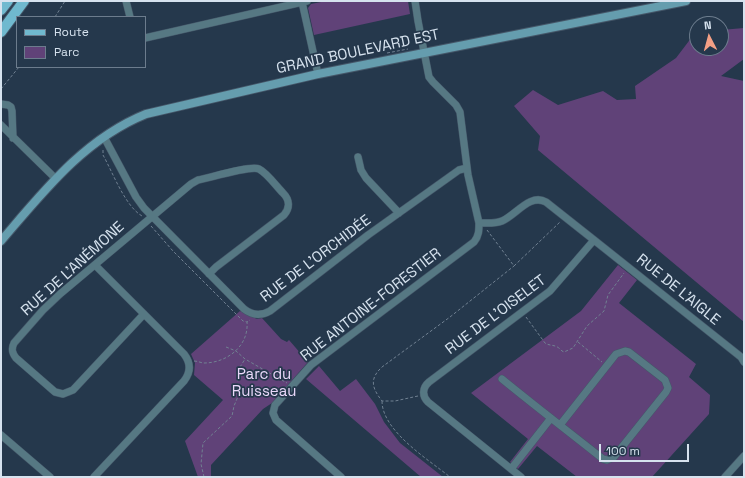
<!DOCTYPE html>
<html>
<head>
<meta charset="utf-8">
<style>
	body { margin:0 }
	#map { position:relative; width:745px; height:478px; overflow:hidden; background:#25384c; font-family:"Space Grotesk",sans-serif }
	canvas { display:block }
	.frame { position:absolute; inset:0; border:2px solid #d6e2ee; pointer-events:none }
	.legend { position:absolute; left:16px; top:16px; width:130px; height:52px; box-sizing:border-box; background:#25384c; border:1px solid #6c7c8d; margin:0; padding:5px 7px; list-style:none; font-size:12px; color:#d6e2ee }
	.legend li { display:flex; align-items:center; gap:8px; height:20px }
	.legend b { width:20px; border:1px solid #6c7c8d }
	.north { position:absolute; left:689px; top:16px; width:40px; height:40px; box-sizing:border-box; background:#25384c; border:1px solid #6c7c8d; border-radius:50%; rotate:354deg; font-size:11px; font-weight:700; line-height:16px; text-align:center; color:#d6e2ee }
	.north::after { content:''; display:block; margin:auto; width:14px; height:18px; background:#f39f85; clip-path:polygon(50% 0,100% 100%,50% 72%,0 100%) }
	.scale { position:absolute; left:599px; top:444px; width:90px; height:18px; box-sizing:border-box; border:2px solid #d6e2ee; border-top:0; padding-left:5px; font-size:12px; line-height:14px; white-space:nowrap; color:#d6e2ee; -webkit-text-stroke:3px #25384c; paint-order:stroke }
</style>
</head>
<body>
<div id="map">
<canvas width="745" height="478"></canvas>
<div class="frame"></div>
<ul class="legend">
<li><b style="height:5px;background:#70b9cf"></b>Route</li>
<li><b style="height:11px;background:#604278"></b>Parc</li>
</ul>
<div class="north">N</div>
<div class="scale">100 m</div>
</div>
<script>
const c = document.querySelector('canvas').getContext('2d');
c.lineJoin = 'round';
function fill(path, color) {
  c.fillStyle = color;
  c.fill(path, 'evenodd');
}
function trace(path, color, width, dash) {
  c.strokeStyle = color;
  c.lineWidth = width;
  c.lineCap = dash ? 'butt' : 'round';
  c.setLineDash(dash || []);
  c.stroke(path);
}
function drawText(font, color, halo, rows, align = 'center') {
  c.font = font + ' "Space Grotesk",sans-serif';
  c.lineWidth = 3.5;
  c.setLineDash([]);
  c.textBaseline = 'middle';
  c.strokeStyle = halo;
  c.fillStyle = color;
  for (const [text, x, y, turn = 0] of rows) {
    c.save();
    c.translate(x, y);
    c.rotate((+turn || 0) * Math.PI / 180);
    c.textAlign = isNaN(turn) ? turn : align;
    if (halo) c.strokeText(text, 0, 0);
    c.fillText(text, 0, 0);
    c.restore();
  }
}
fill(new Path2D(`
	M326 1H408L410 14 314 35 308 8 311 4Z
	M744 28V59L721 76 744 81V322L538 150 540 136 514 106 533 90 558 105 603 91 617 100 636 99 635 86 676 58 695 33 697 32V48H721V30Z
	M618 265 637 280 619 303 696 364 689 377 710 395 709 414 652 477H577L537 446 518 469 510 462 528 439 471 393 581 311Z
	M240 311 257 319 262 318 281 339 287 342 289 340 308 362 272 403 263 409 211 465V477H198L185 441 223 400 194 375 195 363 191 354Z
	M319 366 340 391 356 379 375 404 384 422 400 443 443 477H421L306 379Z`), '#604278');
const street = new Path2D(`
	M126 1 130 17
	M302 2 318 74
	M145 38 307 1
	M1 104 8 105 11 107 12 111 13 138
	M1 125 55 178
	M104 137 136 197 144 208 244 309C253 316 261 316 270 311L368 235 459 170 467 168
	M358 157 361 170 366 178 399 213
	M479 223C487 223 495 224 502 221 516 215 530 193 546 202L594 240 550 291 429 382C422 388 422 396 428 402L521 477
	M594 240 741 357 744 362
	M144 314 73 390 63 394 55 392 16 358C12 353 11 349 14 343L43 310 60 294 191 184 198 180C209 178 251 165 259 169 267 173 277 187 283 193 290 200 290 208 284 215L216 267 209 274
	M502 379C535 406 569 432 603 459L607 460 614 457 666 392 668 388 665 380 629 352 625 351 616 354 560 425
	M1 435 50 477
	M511 469 551 418
	M94 477 184 381C191 372 191 363 184 354L95 265
	M341 477 276 420 273 413 275 405 311 365 474 242C479 236 479 230 479 223L468 175 460 112 456 105 433 82 429 77 418 21 415 1
	M725 477 744 456`);
const secondary = new Path2D(`
	M1 241C43 192 84 139 146 114L318 74 686 1`);
const primary = new Path2D(`
	M1 10 8 1
	M1 32 24 1`);
trace(street, '#455769', 8);
trace(secondary, '#455769', 10);
trace(primary, '#455769', 12);
trace(new Path2D(`
	M55 17 65 1
	M387 53 408 49
	M1 89 19 67
	M103 150V155C113 173 125 206 142 216
	M151 226 173 251 243 321 247 322
	M487 230 514 266 560 222
	M526 317 545 343C551 347 555 343 562 351L564 352 573 348 587 326 604 311 608 295 624 273
	M578 342 602 362
	M226 347 236 351 245 359 287 383
	M194 361C198 361 201 363 204 363 227 363 249 346 247 322L250 320
	M418 396 395 401H382C372 388 369 379 382 367L450 317 514 266
	M382 401C382 431 429 460 450 477
	M204 477 201 464 203 443 232 416 234 406 239 394 237 372 245 359`), '#718192', 1, [3, 2]);
trace(street, '#567883', 7);
trace(secondary, '#659dae', 8);
trace(primary, '#70b9cf', 10);
drawText('15px', '#d6e2ee', '#25384c', [
	["GRAND BOULEVARD EST",358,52,-12],
	["RUE DE L'ORCHIDÉE",316,259,-37],
	["RUE DE L'ANÉMONE",73,269,-42],
	["RUE DE L'AIGLE",678,290,39],
	["RUE ANTOINE-FORESTIER",371,305,-38],
	["RUE DE L'OISELET",496,315,-37]
]);
drawText('15px', '#ead8fa', '#25384c', [
	["Parc du",264,375],
	["Ruisseau",264,392]
]);
</script>
</body>
</html>
